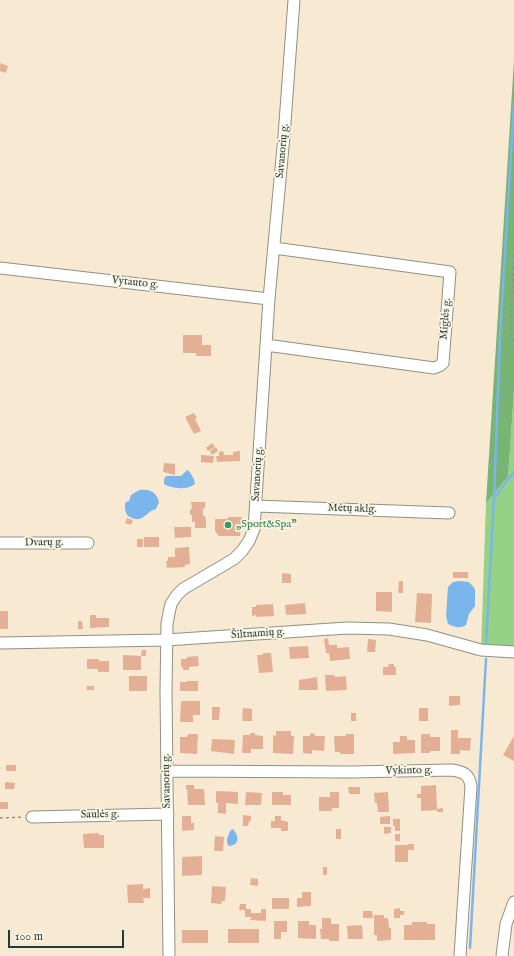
<!DOCTYPE html>
<html>
<head>
<meta charset="utf-8">
<style>
	body { margin:0 }
	#map { position:relative; width:514px; height:956px; overflow:hidden; background:#f8e9d2; font-family:"IM FELL English",serif }
	canvas { display:block }
	.scale { position:absolute; left:8px; top:930px; width:116px; height:18px; box-sizing:border-box; border:2px solid #1f3d34; border-top:0; padding-left:5px; font-size:12px; line-height:14px; white-space:nowrap; color:#1f3d34; -webkit-text-stroke:3px #fcf5e5; paint-order:stroke }
</style>
</head>
<body>
<div id="map">
<canvas width="514" height="956"></canvas>
<div class="scale">100 m</div>
</div>
<script>
const c = document.querySelector('canvas').getContext('2d');
c.lineJoin = 'round';
function fill(path, color) {
  c.fillStyle = color;
  c.fill(path, 'evenodd');
}
function trace(path, color, width, dash) {
  c.strokeStyle = color;
  c.lineWidth = width;
  c.lineCap = dash ? 'butt' : 'round';
  c.setLineDash(dash || []);
  c.stroke(path);
}
function drawText(font, color, halo, rows, align = 'center') {
  c.font = font + ' "IM FELL English",serif';
  c.lineWidth = 3.5;
  c.setLineDash([]);
  c.textBaseline = 'middle';
  c.strokeStyle = halo;
  c.fillStyle = color;
  for (const [text, x, y, turn = 0] of rows) {
    c.save();
    c.translate(x, y);
    c.rotate((+turn || 0) * Math.PI / 180);
    c.textAlign = isNaN(turn) ? turn : align;
    if (halo) c.strokeText(text, 0, 0);
    c.fillText(text, 0, 0);
    c.restore();
  }
}
fill(new Path2D(`
	M514 391V652L481 650 486 503 508 477Z`), '#96d286');
fill(new Path2D(`
	M514 60V391L508 477 486 503Z`), '#78b473');
fill(new Path2D(`
	M187 470C190 471 195 480 195 484 188 490 172 489 164 484V479L166 476H181Z
	M139 490C149 489 156 491 159 502L156 509C144 512 144 525 128 516 125 512 124 506 126 502L129 501 131 495Z
	M459 581 469 582 475 589V606L469 614 466 625C460 629 454 627 448 624L446 616 448 587 453 582Z
	M233 829C239 836 240 845 229 846 225 842 228 835 231 830Z`), '#7ab5eb');
trace(new Path2D(`
	M494 498 500 337 514 103
	M486 644 494 498 514 472
	M470 948 486 659`), '#7ab5eb', 2.5);
fill(new Path2D(`
	M0 63 8 66 6 73 0 71Z
	M183 335H202V345H211V356H196V353H183Z
	M194 413 197 418 195 419 201 431 194 434 185 417Z
	M212 443 215 447 208 451 206 448Z
	M216 447 218 451 212 455 210 451Z
	M223 451 224 455H233V452L240 451V461L217 462 216 456H219V452Z
	M201 455 214 456 213 463 201 462Z
	M164 463 175 464V475L163 472Z
	M191 502H205V509L203 508V516H205L206 520V528H195V522H192V515H190V509H192Z
	M228 517H242L240 536H219L215 531V519H228Z
	M127 518 133 520 131 525 125 523Z
	M174 527H191V537L175 538Z
	M144 537H159V547H144Z
	M137 539H143V547H137Z
	M189 547 190 564 185 565V567L167 568 166 561H168V557H175V548Z
	M453 572H468V578H453Z
	M282 573 291 574V583H282Z
	M399 581H403V593H398Z
	M376 592H392V612L376 611Z
	M417 593 432 594 431 623 415 622Z
	M305 603 306 614 286 615 285 605Z
	M273 604 274 616 256 617V615L252 616V607H256V605Z
	M0 611H8V629H0Z
	M90 615H96V618H109V627L90 628Z
	M78 621H82L83 629H78Z
	M328 638 329 645H337V648L349 647 350 659 330 661 329 653H326L324 639Z
	M368 639 376 640 375 652H367Z
	M308 646 309 658 290 659 289 647Z
	M142 650H146V656H141Z
	M263 653H271L273 672 259 673 257 655H263Z
	M123 655 141 656V670H123Z
	M198 656 199 666 189 667V670H183V667H181V659H187V657Z
	M87 659H99V661H109V672H98V669H87Z
	M389 664H394V667H396V675H383V667H388Z
	M325 675H334L335 677 346 676 347 690 326 691Z
	M129 676H147V691H129Z
	M317 677 318 690H299V680Z
	M187 681H198V691H180V682H187Z
	M87 686H94V690H87Z
	M449 696H460V705L449 706Z
	M181 701H200V715H193V722H180Z
	M212 707H220L219 720H212Z
	M243 708 252 709V721H242Z
	M419 708H428V721H419Z
	M351 713H356V721H351Z
	M451 730H458V738H471L470 751 460 750V754H451Z
	M276 731H291V736H294L293 754 273 753V735L276 736Z
	M250 733H255V735L263 736V749H251V753H242L243 735H250Z
	M310 733 315 734V736H325L324 751 312 750V754L303 753V736H310Z
	M188 734H198L197 754 180 753V737H187Z
	M346 734H354V754H340V752H335L334 736H346Z
	M421 734H430V737H440V751H430V753H421Z
	M400 736H407V740H415V753L393 754V742H400Z
	M514 736V761L503 755Z
	M212 739 235 740 234 754 211 751Z
	M6 765H16V771H6Z
	M5 782 15 783 14 789H5Z
	M186 785H194V789H204L205 805H188L187 789H186Z
	M436 785 437 809 443 808V812H437V810L421 811V798H417V794H421V786Z
	M348 787H360V794H349Z
	M216 791 238 792V804L226 803V814L218 813V803H216Z
	M246 792 262 793 261 805H245Z
	M272 792H283V795H291V805H272Z
	M330 792H339V808H332V811H319V797H330Z
	M388 792 389 812H378L377 803H375L374 793Z
	M0 802H8V809H0Z
	M243 815 251 816V821H249L248 826H243Z
	M182 816H191V823H194V830L182 831Z
	M275 816H281V820L288 822V831H281V828H271V821H275Z
	M390 816V824H380V817Z
	M393 819H400V831H395V826H393Z
	M384 827H391V833L384 834Z
	M336 829H341V839H336Z
	M99 833V835H104V848H84L83 834Z
	M395 834H400V841H395Z
	M215 836 224 837 223 851H214Z
	M408 844H414V850H408V862H395V845H408Z
	M202 856V875L182 876V857Z
	M323 867H327V875H323Z
	M251 878 258 879V886L250 885Z
	M143 884V889L150 888V898H143L144 903H128L127 885Z
	M212 886 226 887 225 901H222L221 904 211 903Z
	M302 892H311V906L297 907V898H302Z
	M272 898H289V909H272Z
	M240 904H246V909H251V913H261V909H266V921L250 920 251 917H245V910H239Z
	M400 908V911H404V915H400V918H394V909Z
	M363 911H372L373 918H363Z
	M374 915H384V918H388L389 928H391V940L377 941V935H374Z
	M322 918H331V924H339V941H329V939H321L320 929H322Z
	M274 921H287V932H281V939H274Z
	M298 921H309V925H316V939L298 938Z
	M412 922H427V924H435V940H404V925H412Z
	M362 925 363 939H348L347 926Z
	M228 929H259V943H228Z
	M182 930H208V943H182Z`), '#e3b096');
const minor = new Path2D(`
	M0 268 269 299
	M266 345 434 368 439 366 443 363 450 272 274 248
	M256 506 449 513
	M0 543H88
	M0 643 166 640 347 628 389 629 427 635 481 650 514 652
	M167 771 351 772 452 770C464 772 469 774 471 786L460 956
	M32 817 168 814
	M169 956 166 691 167 624 169 613 171 604 177 595 183 589 234 559 242 551 249 541 254 529 269 299 284 136 294 0
	M502 956 506 924 514 902`);
trace(minor, '#8c9383', 13);
trace(new Path2D(`
	M514 255 511 326 512 339 514 341
	M0 818 24 817`), '#8c9383', 1.5, [3, 3]);
trace(minor, '#fff', 11);
for (const [x, y, r, color] of [
	[228,525,4,"#2e9e5b"]
]) {
  const dot = new Path2D();
  dot.arc(x, y, r, 0, 2 * Math.PI);
  c.fillStyle = color;
  c.fill(dot);
  trace(dot, '#fcf5e5', 1.5);
}
drawText('11px', '#1f3d34', '#fcf5e5', [
	["Savanorių g.",283,151,-85],
	["Vytauto g.",135,283,6],
	["Miglės g.",446,319,-85],
	["Savanorių g.",258,474,-87],
	["Mėtų aklg.",352,509,2],
	["Dvarų g.",44,543,-1],
	["Šiltnamių g.",258,634,-4],
	["Vykinto g.",409,771,-1],
	["Savanorių g.",167,781,-91],
	["Saulės g.",100,815,-1]
]);
drawText('11px', '#27864d', '#fcf5e5', [
	["„Sport&Spa”",236,525]
], 'left');
</script>
</body>
</html>
